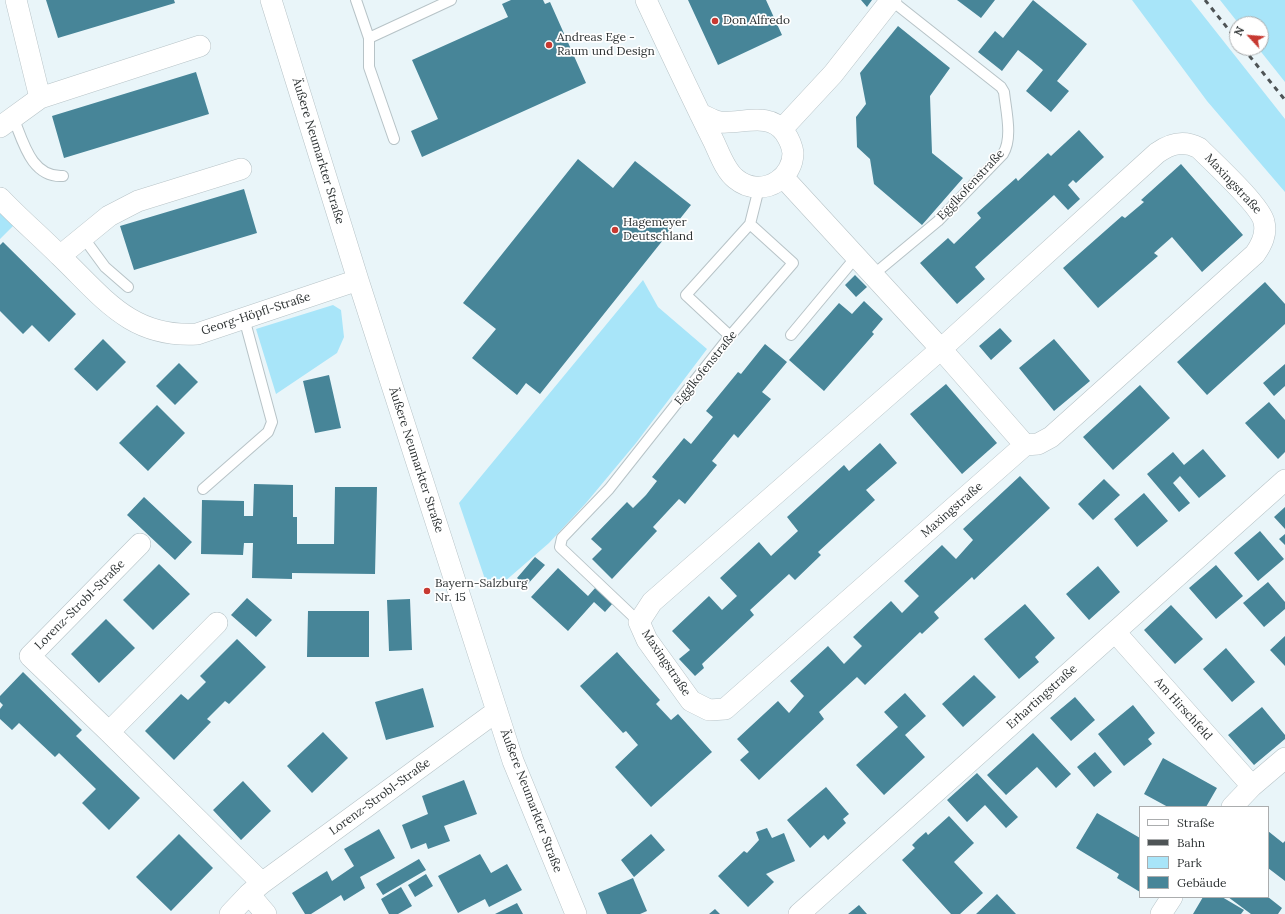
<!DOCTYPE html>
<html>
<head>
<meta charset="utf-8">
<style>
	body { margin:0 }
	#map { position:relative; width:1285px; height:914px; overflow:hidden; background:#e9f5f9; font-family:Lora,serif }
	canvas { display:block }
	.legend { position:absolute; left:1139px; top:806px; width:130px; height:92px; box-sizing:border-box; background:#fff; border:1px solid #abadae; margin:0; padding:5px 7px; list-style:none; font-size:12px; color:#2e3334 }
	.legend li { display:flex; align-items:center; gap:8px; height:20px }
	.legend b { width:20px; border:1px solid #abadae }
	.north { position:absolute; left:1229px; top:16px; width:40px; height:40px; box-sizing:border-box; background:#fff; border:1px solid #abadae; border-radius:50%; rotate:296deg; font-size:11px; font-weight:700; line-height:16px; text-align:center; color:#2e3334 }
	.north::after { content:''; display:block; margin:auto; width:14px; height:18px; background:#c73931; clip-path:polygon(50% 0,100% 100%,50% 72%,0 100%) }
</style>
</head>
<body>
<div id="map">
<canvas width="1285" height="914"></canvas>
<ul class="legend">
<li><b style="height:5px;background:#fff"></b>Straße</li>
<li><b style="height:5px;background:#4e5456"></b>Bahn</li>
<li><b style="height:11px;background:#a8e5f9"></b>Park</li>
<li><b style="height:11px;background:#478598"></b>Gebäude</li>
</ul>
<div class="north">N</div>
</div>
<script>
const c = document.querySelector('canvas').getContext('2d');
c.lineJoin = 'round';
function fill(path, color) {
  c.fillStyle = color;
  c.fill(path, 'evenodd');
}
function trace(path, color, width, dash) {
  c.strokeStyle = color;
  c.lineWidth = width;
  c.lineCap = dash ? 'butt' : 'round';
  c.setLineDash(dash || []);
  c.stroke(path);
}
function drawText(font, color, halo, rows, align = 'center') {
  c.font = font + ' Lora,serif';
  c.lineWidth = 3.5;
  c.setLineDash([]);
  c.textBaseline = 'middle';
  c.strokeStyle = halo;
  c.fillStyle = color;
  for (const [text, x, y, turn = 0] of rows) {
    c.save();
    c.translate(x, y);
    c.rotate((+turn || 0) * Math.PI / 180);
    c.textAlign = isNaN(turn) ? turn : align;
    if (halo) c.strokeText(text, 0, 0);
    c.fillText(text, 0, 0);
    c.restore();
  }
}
fill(new Path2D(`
	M1132 0H1191L1285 119V192L1207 101Z
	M1220 0H1285V82L1258 48H1261V24H1239Z
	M0 210 14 225 0 239Z
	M643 280 658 307 707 349 636 443 586 503 549 543 496 589 487 585 459 503Z
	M333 305 341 310 344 337 337 353 276 394 256 329Z`), '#a8e5f9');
fill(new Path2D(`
	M46 0H174L175 3 58 38Z
	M511 0H543L545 4 550 2 586 83 422 157 411 131 438 119 412 60 508 17 502 4Z
	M688 0H766L782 35 718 65Z
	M861 0H872L867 7Z
	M957 0H995L981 18Z
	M1033 0 1087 44 1057 81 1069 91 1051 112 1026 91 1043 70 1031 60 1018 50 1002 71 978 52 995 31 1003 38Z
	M898 26 950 68 930 96 932 153 963 178 922 225 874 184 870 159 857 147 856 117 866 104 860 73Z
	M196 72 209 114 64 158 52 116Z
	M1079 130 1104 157 1076 183 1073 180 1068 185 1080 199 1068 210 1054 195 975 267 985 279 957 304 920 263 948 238 954 244 981 218 977 213 1016 178 1018 181 1048 153 1051 156Z
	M578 159 613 188 635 161 691 205 540 394 526 383 517 395 472 358 496 329 463 303Z
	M1181 164 1243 235 1202 272 1172 237 1154 253 1158 256 1098 308 1063 268 1122 216 1125 218 1144 202 1141 200Z
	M244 189 257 233 134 270 120 226Z
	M3 242 76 314 49 342 32 325 23 334 0 311V245Z
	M855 275 867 287 856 297 845 285Z
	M1265 282 1285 304V324L1207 395 1177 362Z
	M864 301 883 319 872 332 874 334 824 391 789 360 839 303 852 314Z
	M1000 328 1012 341 991 360 979 346Z
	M103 339 126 362 97 391 74 369Z
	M1054 339 1090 381 1054 411 1019 368Z
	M765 344 787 362 762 392 771 399 738 438 734 434 712 461 717 465 685 504 679 499 653 527 657 531 612 579 592 559 602 549 591 539 627 502 633 508 646 495 657 481 652 477 684 438 691 444 713 417 706 411 738 372 741 374Z
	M179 363 198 382 175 405 156 386Z
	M1285 364V386L1274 396 1263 383Z
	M329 375 341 428 315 433 303 381Z
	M946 384 997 443 962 474 910 414Z
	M1140 385 1170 418 1113 470 1083 437Z
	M1269 402 1285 420V452L1278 459 1245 423Z
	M157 405 185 433 148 471 119 443Z
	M880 443 897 463 866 490 875 500 818 552 821 555 795 580 789 574 750 610 754 615 702 664 704 668 695 676 679 659 690 650 672 631 709 596 722 610 737 596 720 578 759 542 771 556 798 531 787 517 844 465 849 471Z
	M1203 449 1226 476 1199 498 1180 476 1173 483 1190 503 1179 512 1147 474 1173 452 1184 465Z
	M1020 476 1050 508 974 580 972 577 934 612 939 618 922 634 920 632 865 685 857 677 819 712 824 719 759 780 740 760 749 752 737 739 778 701 789 713 804 696 790 681 828 646 844 664 862 646 853 637 891 601 902 613 919 596 904 581 942 545 956 559 973 540 963 529Z
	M1104 479 1120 495 1093 520 1078 504Z
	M254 484 293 485V517H297V544H334L335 487H377L375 574 292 573V579L252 578 253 543H244L243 555 201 554 202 500 244 501V516H253Z
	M1144 493 1168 521 1137 547 1114 519Z
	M144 497 192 542 175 560 127 515Z
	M1285 507V529L1274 517Z
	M1260 531 1284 559 1258 581 1234 553Z
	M1285 534V545L1279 539Z
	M535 557 545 565 526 586 517 578Z
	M159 564 190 594 153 630 123 600Z
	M1216 565 1243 596 1216 619 1189 588Z
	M1098 566 1120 592 1089 620 1066 594Z
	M558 568 588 596 596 587 613 603 605 612 594 602 568 631 531 597Z
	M1268 582 1285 602V609L1264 627 1243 603Z
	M247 598 272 620 256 637 231 615Z
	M410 599 412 650 389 651 387 600Z
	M1025 604 1055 638 1035 657 1039 662 1019 679 984 639Z
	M1171 605 1203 639 1175 664 1144 630Z
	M308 611H369V657H307Z
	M106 619 135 648 99 683 71 654Z
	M1285 636V666L1270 650Z
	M237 639 266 667 229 704 225 701 207 719 211 722 174 760 145 731 181 694 188 700 206 682 200 676Z
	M1226 648 1255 682 1232 702 1203 669Z
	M617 652 660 700 656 704 671 720 678 714 712 752 651 807 615 767 638 745 626 731 623 733 580 686Z
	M23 672 82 730 76 736 140 798 109 830 82 803 96 789 59 753 55 757 19 723 12 730 0 719V709L3 705 0 702V696Z
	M974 675 996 697 963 727 942 704Z
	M423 688 434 727 386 740 375 702Z
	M905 693 926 716 905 735 925 757 884 795 856 765 898 727 884 712Z
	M1075 697 1095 720 1071 741 1050 718Z
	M1133 705 1155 733 1148 739 1152 744 1124 766 1098 734Z
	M1262 707 1285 735V739L1254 765 1228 735Z
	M323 732 348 758 312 793 287 766Z
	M1033 733 1071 774 1056 788 1037 767 1006 795 987 775Z
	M1095 752 1112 772 1094 787 1077 767Z
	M1163 758 1217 788 1206 807H1168L1144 794Z
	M977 773 1018 817 1006 828 985 805 967 822 947 800Z
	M464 780 477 814 444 826 450 841 428 849 426 843 411 849 402 825 428 814 422 796Z
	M243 781 271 811 241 840 213 810Z
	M826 787 849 814 843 819 846 823 828 840 824 835 810 848 787 820Z
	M1097 813 1140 838V892L1117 878 1119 874 1076 848Z
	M949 816 974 843 954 862 983 893 960 914H951L902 860 915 848 912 845 918 839 926 832 928 835Z
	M767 828 772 838 784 833 795 861 766 874 774 882 748 907 718 876 744 851 747 853 759 840 756 832Z
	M379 829 395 858 360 877 365 888 344 901 341 895 311 914H305L292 893 327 871 332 881 354 866 344 849Z
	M1268 831 1283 843 1285 841V881L1268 868Z
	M179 834 213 868 171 911 136 877Z
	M651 834 665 850 634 877 621 860Z
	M480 854 491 873 507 864 522 890 489 907 485 899 458 913 438 876Z
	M419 859 426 870 383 895 376 884Z
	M426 874 433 886 415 897 408 885Z
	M633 878 647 911 640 914H607L598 893Z
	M401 887 412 906 398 914H389L381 899Z
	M997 894 1016 914H976Z
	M1203 897H1222L1244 910 1241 914H1193Z
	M1228 897H1268L1282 908 1278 914H1251Z
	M517 903 523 914H495Z
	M859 905 867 914H848Z
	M715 909 720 914H709Z`), '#478598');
const lane = new Path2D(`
	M356 0 369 38 451 0
	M369 38V67L394 139
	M13 117C23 141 31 178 63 176
	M83 237 105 267 128 287
	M873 275 938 221 1003 154C1013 138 1006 111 1004 92L1001 87 891 0
	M791 335 856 257
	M730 336 686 295 750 224
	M203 489 268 432 272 422 244 318
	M639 622 560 547 562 538 609 489 730 336 793 263 750 224 759 188`);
const street = new Path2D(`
	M16 0 40 98
	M271 0 358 280 513 761 576 914
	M646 0C668 47 690 94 713 140 719 152 725 171 736 179 748 189 765 190 778 181 787 175 793 164 793 153 792 145 789 139 785 133 770 111 742 124 720 122 713 121 706 116 700 114
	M0 127 40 98 200 46
	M782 129 833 74 891 0
	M783 177 941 349 1025 445 725 709 709 710 691 701 647 640 639 622 652 602 941 349 1157 153C1171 143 1184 140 1199 148 1213 162 1261 206 1264 222 1267 234 1262 244 1255 254L1051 437 1038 444 1025 445
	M0 198C19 218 40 236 59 255 103 297 130 338 197 334L358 280
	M60 256 109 216 138 201 241 169
	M140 544 30 656 109 732 262 883
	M1115 632 1252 786
	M109 732 217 623
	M1232 807 1252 786 1285 758
	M249 894 266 914
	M230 914 249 894 262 883 497 711
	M799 914 1285 480
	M1161 914 1172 897`);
trace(lane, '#b7c3c7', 12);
trace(street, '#b7c3c7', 22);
trace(lane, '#fff', 10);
trace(street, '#fff', 21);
trace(new Path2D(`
	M1205 0 1237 40
	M1243 48 1285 100`), '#4e5456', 3, [5, 5]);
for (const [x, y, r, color] of [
	[715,21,4,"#c73931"],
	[549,45,4,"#c73931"],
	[615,230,4,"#c73931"],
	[427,591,4,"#c73931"]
]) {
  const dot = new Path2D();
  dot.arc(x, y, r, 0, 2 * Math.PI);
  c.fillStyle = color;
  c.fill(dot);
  trace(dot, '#fff', 1.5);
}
drawText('12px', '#2e3334', '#fff', [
	["Don Alfredo",723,21],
	["Andreas Ege -",557,38],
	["Raum und Design",557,52],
	["Hagemeyer",623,223],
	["Deutschland",623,237],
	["Bayern-Salzburg",435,584],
	["Nr. 15",435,598]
], 'left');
drawText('12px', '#2e3334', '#fff', [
	["Äußere Neumarkter Straße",318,151,73],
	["Maxingstraße",1233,184,47],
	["Egglkofenstraße",971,185,-47],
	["Georg-Höpfl-Straße",256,314,-18],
	["Egglkofenstraße",706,368,-51],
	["Äußere Neumarkter Straße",416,460,72],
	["Maxingstraße",952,510,-41],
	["Lorenz-Strobl-Straße",80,605,-45],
	["Maxingstraße",666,663,56],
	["Erhartingstraße",1042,697,-42],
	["Am Hirschfeld",1183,709,48],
	["Lorenz-Strobl-Straße",380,797,-36],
	["Äußere Neumarkter Straße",531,801,69]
]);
</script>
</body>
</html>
